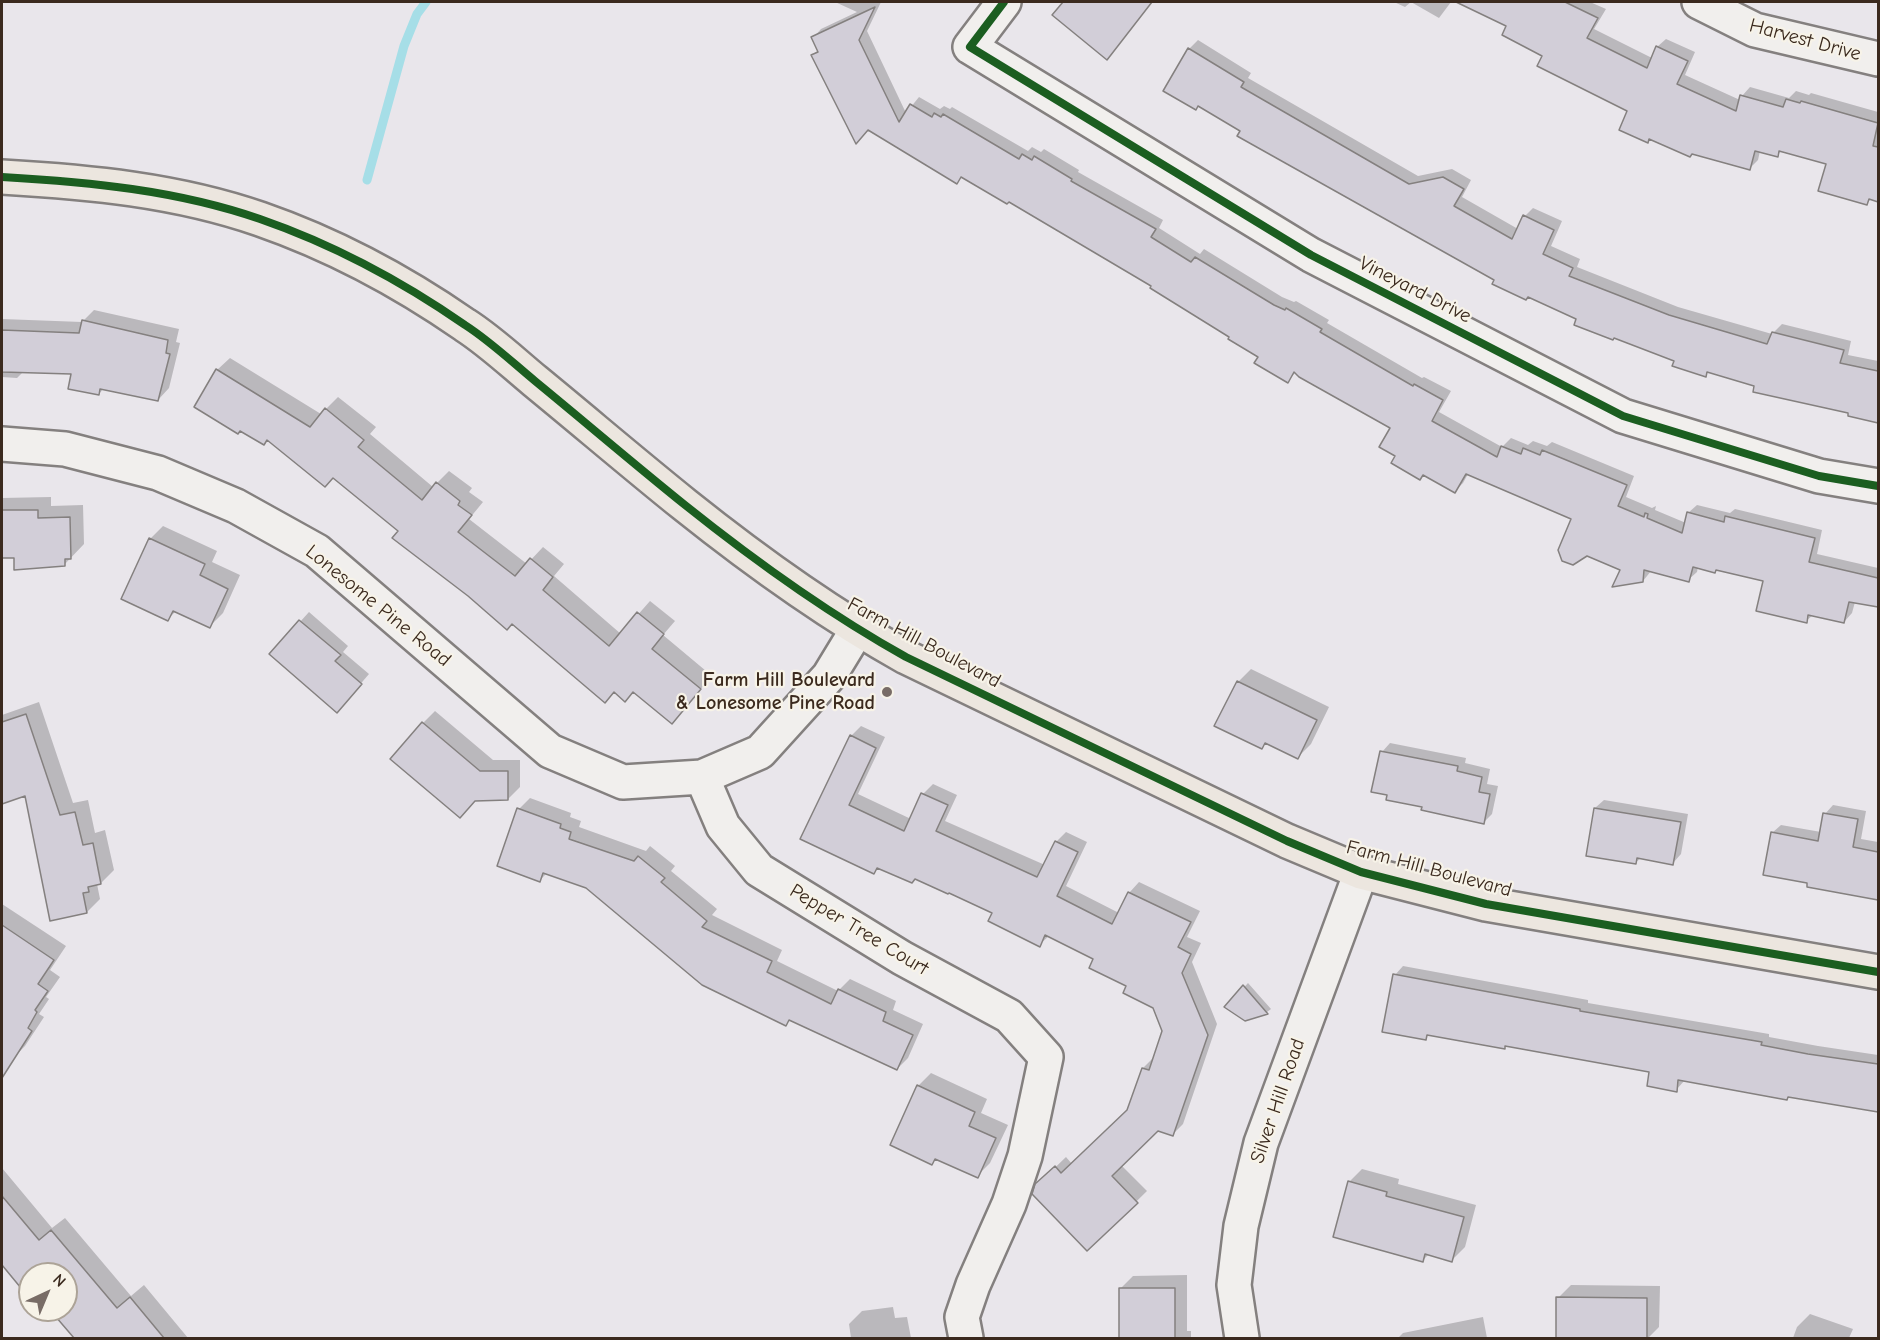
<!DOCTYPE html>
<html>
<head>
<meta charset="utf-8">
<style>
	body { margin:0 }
	#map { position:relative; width:1880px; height:1340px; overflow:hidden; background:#e9e6eb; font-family:"Comic Neue",sans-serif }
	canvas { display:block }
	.frame { position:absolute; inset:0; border:3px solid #3b2a1e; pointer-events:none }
	.north { position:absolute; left:18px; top:1262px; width:60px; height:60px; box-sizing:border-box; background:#f7f3e8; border:2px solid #aca397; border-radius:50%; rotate:44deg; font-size:16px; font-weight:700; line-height:24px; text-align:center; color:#3b2a1e }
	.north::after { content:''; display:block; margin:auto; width:21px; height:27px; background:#786c66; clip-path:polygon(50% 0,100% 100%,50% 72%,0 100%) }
</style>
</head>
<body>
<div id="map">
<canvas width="1880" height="1340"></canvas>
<div class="frame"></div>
<div class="north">N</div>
</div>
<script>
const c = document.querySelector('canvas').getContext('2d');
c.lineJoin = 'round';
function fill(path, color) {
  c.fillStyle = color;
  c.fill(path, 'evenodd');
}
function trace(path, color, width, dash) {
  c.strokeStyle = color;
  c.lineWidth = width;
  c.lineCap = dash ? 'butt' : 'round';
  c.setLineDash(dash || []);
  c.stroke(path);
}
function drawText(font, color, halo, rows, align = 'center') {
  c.font = font + ' "Comic Neue",sans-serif';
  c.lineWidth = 4.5;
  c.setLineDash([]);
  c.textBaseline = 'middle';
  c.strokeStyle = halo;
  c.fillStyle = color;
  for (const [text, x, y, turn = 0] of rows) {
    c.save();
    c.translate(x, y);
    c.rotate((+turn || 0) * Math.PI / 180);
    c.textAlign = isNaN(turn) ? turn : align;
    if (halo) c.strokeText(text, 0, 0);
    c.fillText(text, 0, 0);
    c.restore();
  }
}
fill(new Path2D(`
	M835 2H881L867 31 906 113 919 97 940 109 944 106 950 109 952 107 1028 151 1032 147 1041 152 1044 149 1079 170 1078 172 1163 220 1159 228 1200 254 1204 249 1282 297 1294 302 1296 301 1329 320 1327 323 1422 378 1424 377 1451 391 1439 412 1502 447 1511 438 1528 445 1533 441 1547 446 1552 442 1634 476 1626 497 1652 508 1656 506 1655 510 1686 523 1688 513 1697 505 1730 513 1735 509 1822 530 1817 554 1878 568V606L1855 602 1852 613 1844 622 1813 615 1806 621 1764 580 1718 568 1698 567 1697 572 1688 580 1651 571 1643 581 1622 569 1573 518 1468 474 1463 483 1455 491 1424 474 1420 478 1397 455 1392 428 1296 372 1288 381 1260 356 1153 286 1009 200 962 176 957 182 813 55 818 50 813 38 821 29 857 12Z
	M1065 2H1152L1107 58 1054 15Z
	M1394 2H1451L1439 18 1411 2 1405 7Z
	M1460 2H1590L1606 9 1594 29 1652 58 1657 47 1666 39 1695 52 1685 75 1740 100 1742 96 1750 87 1789 98 1796 91 1809 95 1811 93 1878 112V200L1872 198 1867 203 1828 163 1782 150 1778 155 1760 151 1758 160 1749 169 1651 138 1647 141 1629 110 1544 56 1508 26Z
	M1198 40 1251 73 1248 78 1418 176 1452 169 1471 180 1462 197 1518 229 1525 216 1533 208 1562 221 1551 246 1580 259 1577 267 1678 307 1772 334 1782 324 1851 341 1848 355 1878 361V421L1850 415V412L1709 371 1705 375 1676 361 1615 337 1495 279 1199 105 1165 90 1189 49Z
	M94 310 179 329 176 342 180 343 169 388 158 400 104 388 99 394 73 373 24 371 17 378 2 377V319L82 322Z
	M230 358 321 414 338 397 376 427 370 434 433 487 449 471 472 488 469 492 483 502 469 519 527 564 543 547 564 564 554 576 621 634 650 601 675 621 663 635 712 676 672 722 634 691 625 700 615 691 605 701 334 476 268 439 264 443 217 370Z
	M51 497V506L83 505 84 544 64 565 16 557H2V498Z
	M163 526 217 551 212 562 240 575 223 613 210 626 176 611 168 619 150 539Z
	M309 612 348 646 343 652 369 674 345 702 271 654Z
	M1251 669 1329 707 1311 744 1298 757 1267 742 1261 748 1238 682Z
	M39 702 73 803 88 800 95 833 105 830 114 870 101 883 97 884 100 899 87 912 26 794 6 801 2 788V715Z
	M435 711 493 760H520V787L508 799 423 723Z
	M861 726 885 737 858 794 911 819 923 794 933 784 957 795 945 821 1045 865 1056 842 1066 832 1087 842 1066 886 1119 913 1129 893 1139 882 1200 911 1187 937 1201 943 1192 962 1217 1024 1183 1124 1172 1135 1158 1130 1121 1165 1147 1191 1088 1249 1037 1185 1066 1157 1072 1164 1128 1110 1143 1068 1153 1058 1163 1031 1154 1007 1095 959 1049 936 1039 945 994 912 916 878 879 867 874 873 802 839 851 736Z
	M1390 743 1466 758 1465 763 1490 769 1487 784 1498 786 1492 814 1483 823 1424 806 1382 752Z
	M530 798 571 813 570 817 581 821 579 827 646 851 650 846 675 866 671 871 717 909 712 915 782 950 777 961 838 991 850 979 896 1001 893 1010 923 1024 908 1058 897 1069 791 1019 786 1024 587 887 547 873 540 880 519 809Z
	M1604 800 1688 814 1681 854 1673 863 1641 858 1635 863 1595 808Z
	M1833 805 1866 811 1861 839 1878 842V899L1808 886 1809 882 1772 833 1781 825 1821 832 1825 814Z
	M2 904 66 946 50 970 60 977 46 997 49 999 39 1014 44 1017 25 1046 12 1059 2 1052Z
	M1403 966 1588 1000V1003L1769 1034V1037L1818 1046 1878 1055V1111L1790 1096 1787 1099 1685 1080 1676 1090 1651 1071 1507 1045 1504 1048 1430 1034 1425 1038 1395 975Z
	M1248 983 1271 1009 1267 1012 1245 1020 1226 1007Z
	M931 1073 987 1099 981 1113 1008 1125 990 1163 977 1176 937 1158 932 1163 918 1086Z
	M2 1168 52 1228 65 1218 131 1296 144 1285 188 1338H88L79 1329 51 1310H66V1274H30V1297L2 1263Z
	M1362 1169 1399 1179 1398 1184 1476 1205 1465 1247 1452 1260 1429 1254 1423 1260 1349 1182Z
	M1187 1275V1331H1191V1338H1121L1120 1289 1133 1276Z
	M1571 1285 1660 1286 1659 1327 1648 1338H1557L1558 1298Z
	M893 1307 895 1318 907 1317 911 1338H851L849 1324 862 1311Z
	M1810 1314 1853 1329 1849 1338H1793L1797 1327Z
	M1483 1317 1487 1338H1398L1403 1333Z`), '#0003');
trace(new Path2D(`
	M367 180 404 46 417 14 426 2`), '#a6dee7', 9);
const building = new Path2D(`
	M1063 2H1152L1107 60 1052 15Z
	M1456 2H1565L1598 18 1587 38 1647 68 1656 46 1688 61 1677 84 1736 111 1740 95 1783 107 1786 99 1800 103 1801 101 1878 123 1873 146 1878 147V202L1869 199 1867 205 1818 191 1826 164 1779 151 1778 157 1755 151 1750 170 1692 154 1690 157 1649 139 1648 143 1619 130 1627 111 1537 66 1542 56 1502 35 1506 26Z
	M875 7 859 40 899 122 910 104 932 117 934 113 941 117 943 114 1019 159 1022 154 1032 160 1034 156 1072 179 1071 181 1156 229 1151 237 1191 262 1195 257 1274 305 1285 310 1286 308 1322 329 1320 332 1413 386 1414 384 1443 400 1432 421 1497 457 1501 446 1521 454 1523 448 1540 455 1542 450 1627 485 1618 506 1644 517 1645 513 1648 514 1647 518 1682 533 1687 512 1724 522 1725 516 1815 538 1809 562 1878 578V607L1849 602 1844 623 1808 615 1807 623 1756 611 1763 581 1716 570 1715 573 1693 567 1689 582 1644 570 1643 582 1612 587 1620 570 1587 556 1573 565 1562 561 1558 550 1571 519 1466 474 1455 493 1423 475 1420 480 1391 463 1395 456 1379 447 1390 428 1299 377 1294 372 1288 383 1254 363 1258 357 1228 339 1229 337 1150 288 1151 286 1009 202 1007 204 961 177 957 184 868 130 856 144 811 55 818 52 811 37Z
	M1188 48 1244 82 1241 87 1409 184 1443 177 1464 189 1454 206 1512 239 1523 215 1554 230 1543 254 1573 268 1569 276 1669 315 1767 344 1772 332 1844 350 1840 363 1878 371V423L1848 416V413L1753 392 1754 386 1707 372 1706 377 1672 366 1674 361 1614 338 1613 340 1574 325 1576 319 1528 297 1526 300 1492 284 1494 280 1237 136 1240 131 1198 106 1196 110 1163 91Z
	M82 320 168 340 166 353 170 354 158 401 100 389 99 395 68 389 71 374 2 372V330L79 333Z
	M216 369 310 427 325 408 364 440 358 447 422 500 436 482 460 501 458 505 472 515 458 532 515 576 530 558 553 577 543 590 609 646 637 612 664 634 652 649 701 689 672 724 633 692 625 702 614 692 605 703 512 624 507 630 468 596 392 538 398 531 333 478 325 487 267 440 264 445 240 431 238 434 194 407Z
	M2 510H38V518L70 517 71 559H65V566L14 570V558H2Z
	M149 538 205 564 200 575 228 589 210 628 173 611 168 621 121 599Z
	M299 620 341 655 335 661 362 684 337 713 269 654Z
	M1237 681 1317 720 1298 759 1265 743 1262 749 1214 726Z
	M26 714 60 815 75 812 83 845 93 843 101 884 88 887 89 892 83 893 87 913 50 921 25 796 2 804V722Z
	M422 722 480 771H508V800L475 801 460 818 390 759Z
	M850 735 876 748 849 805 904 831 921 793 948 805 936 831 1037 877 1055 841 1078 852 1057 896 1112 924 1128 892 1191 922 1178 947 1191 954 1182 973 1208 1035 1173 1136 1158 1131 1112 1176 1138 1203 1087 1251 1032 1194 1035 1184 1055 1166 1061 1173 1127 1110 1142 1068 1149 1070 1162 1031 1153 1008 1123 993 1126 986 1089 968 1093 959 1045 935 1040 947 988 921 992 913 949 893 948 894 915 879 912 883 877 868 874 874 800 839Z
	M1380 751 1458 766 1457 771 1482 777 1479 792 1490 794 1484 824 1421 810 1422 807 1386 800 1387 795 1371 792Z
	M517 808 561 824 560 828 571 832 569 839 634 861 638 856 665 878 661 882 707 921 702 927 772 961 767 972 831 1004 838 989 886 1012 883 1021 913 1035 897 1070 789 1020 786 1026 702 985 586 888 543 873 540 882 497 866Z
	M1594 808 1681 822 1673 865 1637 858 1636 864 1586 856Z
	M1823 813 1858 819 1853 847 1878 852V900L1807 887V883L1763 875 1771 832 1818 841Z
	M2 925 54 960 38 984 48 991 35 1010 37 1012 28 1028 32 1031 2 1078Z
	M1393 974 1580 1009V1011L1762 1042 1761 1045 1808 1054 1878 1064V1112L1788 1097 1787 1100 1678 1080 1677 1092 1647 1086 1649 1072 1505 1046V1049L1427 1035 1426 1040 1382 1032Z
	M1243 985 1268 1014 1245 1021 1224 1007Z
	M917 1085 975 1112 969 1126 996 1138 978 1178 935 1159 932 1165 890 1145Z
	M1348 1181 1387 1192 1386 1196 1464 1217 1452 1262 1425 1254 1423 1262 1333 1237Z
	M2 1196 39 1240 51 1230 117 1308 130 1297 164 1338H74L50 1310H66V1274H30V1299L2 1265Z
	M1119 1288H1175V1338H1119Z
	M1556 1297 1647 1298V1338H1556Z`);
fill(building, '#d2ced8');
trace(building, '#84807f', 1.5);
const minor = new Path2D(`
	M1004 2 970 47 1311 255 1623 416 1819 476 1878 486
	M1699 2 1755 30 1878 59
	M2 444 65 449 158 473 236 506 317 551 550 751 623 782 702 777 760 752 829 676 857 630
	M702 777 723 826 759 870 902 958 1009 1016 1046 1057 1025 1156 1009 1204 973 1285 962 1317 966 1338
	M1242 1338 1234 1285 1241 1226 1261 1143 1361 872`);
const major = new Path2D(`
	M2 177C89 182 176 190 260 219 332 244 403 282 465 325 490 341 512 362 535 381 585 422 634 464 685 505 755 561 827 613 906 657L1287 841 1361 872 1486 904 1878 972`);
trace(minor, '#84807f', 38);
trace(major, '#84807f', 38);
trace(minor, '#f1efed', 33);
trace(major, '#ece6df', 33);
trace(new Path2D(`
	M1004 2 970 47 1311 255 1623 416 1819 476 1878 486
	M2 177C89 182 176 190 260 219 332 244 403 282 465 325 490 341 512 362 535 381 585 422 634 464 685 505 755 561 827 613 906 657L1287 841 1361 872 1486 904 1878 972`), '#1b5e20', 8);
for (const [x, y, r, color] of [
	[887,692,6,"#786c66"]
]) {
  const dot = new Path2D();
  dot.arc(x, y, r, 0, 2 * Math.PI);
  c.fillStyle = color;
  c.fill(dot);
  trace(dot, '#f7f3e8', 2);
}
drawText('20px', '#3b2a1e', '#f7f3e8', [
	["Harvest Drive",1805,40,15],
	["Vineyard Drive",1415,290,27],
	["Lonesome Pine Road",378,606,39],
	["Farm Hill Boulevard",924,643,28],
	["Farm Hill Boulevard",1429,869,15],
	["Pepper Tree Court",859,930,31],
	["Silver Hill Road",1278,1101,-71]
]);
drawText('bold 20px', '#3b2a1e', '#f7f3e8', [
	["Farm Hill Boulevard",875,680],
	["& Lonesome Pine Road",875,703]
], 'right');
</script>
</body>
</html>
